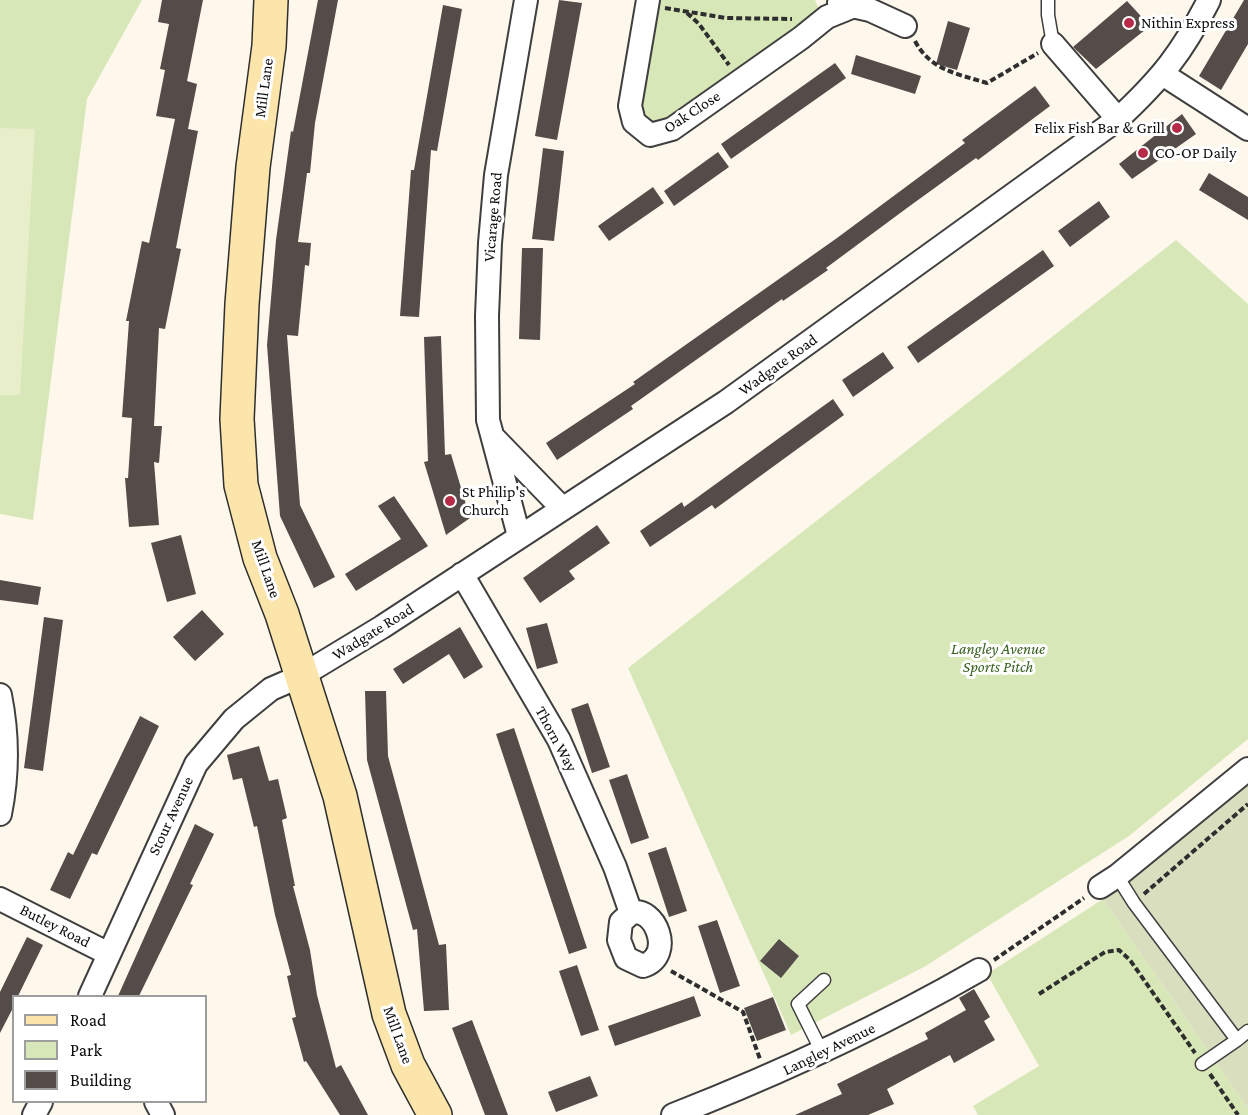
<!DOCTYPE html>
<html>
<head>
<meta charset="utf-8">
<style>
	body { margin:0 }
	#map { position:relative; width:1248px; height:1115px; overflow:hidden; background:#fef8ec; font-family:"Crimson Pro",serif }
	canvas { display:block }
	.legend { position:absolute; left:12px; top:995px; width:195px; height:108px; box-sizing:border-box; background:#fff; border:2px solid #9e9e9e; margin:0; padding:8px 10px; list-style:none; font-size:18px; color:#0c0c0c }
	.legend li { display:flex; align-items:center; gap:12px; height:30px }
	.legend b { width:30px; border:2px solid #9e9e9e }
</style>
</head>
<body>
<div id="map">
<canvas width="1248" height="1115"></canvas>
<ul class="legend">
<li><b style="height:8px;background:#fbe5aa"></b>Road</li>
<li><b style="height:16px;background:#d8e7b8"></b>Park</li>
<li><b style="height:16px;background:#544c49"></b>Building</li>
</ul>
</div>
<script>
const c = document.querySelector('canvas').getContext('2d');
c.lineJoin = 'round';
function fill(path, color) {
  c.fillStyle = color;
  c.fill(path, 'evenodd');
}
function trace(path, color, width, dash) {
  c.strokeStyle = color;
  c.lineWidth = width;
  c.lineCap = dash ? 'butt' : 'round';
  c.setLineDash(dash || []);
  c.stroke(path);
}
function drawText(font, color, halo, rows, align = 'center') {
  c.font = font + ' "Crimson Pro",serif';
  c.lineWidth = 6;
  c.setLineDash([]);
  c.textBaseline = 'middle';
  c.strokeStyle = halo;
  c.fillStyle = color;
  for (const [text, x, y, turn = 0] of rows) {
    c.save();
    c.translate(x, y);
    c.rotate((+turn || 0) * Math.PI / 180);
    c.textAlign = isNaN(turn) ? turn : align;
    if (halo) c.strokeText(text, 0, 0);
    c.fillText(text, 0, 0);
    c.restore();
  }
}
fill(new Path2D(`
	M0 0H142L87 99 33 520 0 514Z
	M653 0H815L819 9 818 16 660 128 638 118Z
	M1176 240 1248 304V739L1129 836 924 967 791 1035 628 668Z
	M1103 899 1248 1109V1115H978L973 1106 1039 1066 987 974Z`), '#d8e7b8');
fill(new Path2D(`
	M1248 782V1109L1103 899Z`), '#d9debf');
fill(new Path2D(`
	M0 128 35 129 20 395H0Z`), '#e7eec9');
fill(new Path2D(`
	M162 0H203L187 81 197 84 188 129 198 131 176 248 181 249 165 329 159 328 154 426H162L159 463 154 462 159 525 129 527 125 478H128L132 418 122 417 129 321H126L142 241 149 243 175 119 156 116 165 70 160 69 169 24 158 22Z
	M318 0H338L315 123 310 173H307L298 242 311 243 309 266 305 265 298 336 287 335 300 505 335 577 314 588 280 516 267 345 276 240 291 131 293 132Z
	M559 0 582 3 557 140 535 136Z
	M1244 0H1248V44L1221 90 1199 76Z
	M1127 1 1150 26 1096 69 1073 47Z
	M443 5 462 9 437 151 431 150 419 317 400 316 411 170H414Z
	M948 21 970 28 957 70 936 64Z
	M856 55 921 76 915 94 851 74Z
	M835 63 846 78 731 159 721 144Z
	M1035 86 1050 106 978 160 976 158 907 208 826 268 828 270 783 301 782 299 631 406 633 409 557 460 546 443 635 384 633 382 837 238 965 143 962 140Z
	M1182 114 1196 134 1132 179 1119 164Z
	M543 148 564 151 554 241 532 239Z
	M718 152 729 167 674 206 664 191Z
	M1209 173 1248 197V220L1199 190Z
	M653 187 664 203 609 241 598 226Z
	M1099 201 1110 217 1070 247 1058 231Z
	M522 248H543L540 340 519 339Z
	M1043 250 1054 266 918 363 907 347Z
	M441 336 445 455 451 454 470 518 446 535 424 462 428 461 424 337Z
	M883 352 894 368 853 397 842 380Z
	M833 399 844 415 715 509 712 505 650 547 640 531 682 502 684 507Z
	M394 496 428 546 356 591 345 574 401 539 378 506Z
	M597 525 610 543 569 571 575 579 540 603 523 578Z
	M181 535 196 594 167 602 151 543Z
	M0 580 41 587 38 605 0 600Z
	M202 610 224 634 195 661 173 637Z
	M44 617 63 620 43 771 24 768Z
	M547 623 558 663 537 669 526 628Z
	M460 627 483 667 464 679 449 654 403 684 393 669Z
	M365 691H386L388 756 439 945 446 944 449 1010 424 1011 417 929 413 930 367 760Z
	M588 703 610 767 592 773 571 709Z
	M140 716 159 726 97 855 92 853 70 899 50 890 68 852 73 855Z
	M514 728 587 948 569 954 496 734Z
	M259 746 269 781 278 779 287 818 282 820 295 886H293L310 950 317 995 336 1068 341 1065 368 1115H340L306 1061 304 1062 292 1018 296 1017 287 976 291 975 275 915 257 826 254 827 242 778 233 780 227 755Z
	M627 774 649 838 631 844 609 780Z
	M195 824 214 834 190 884 193 885 139 996H118Z
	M666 847 687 911 669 917 648 853Z
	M717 920 740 986 720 993 698 926Z
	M27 937 43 945 18 996H14V1006L0 1033V992Z
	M779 939 799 956 781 978 760 961Z
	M577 965 599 1030 581 1036 559 971Z
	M974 989 990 1017 984 1021 995 1040 954 1063 950 1055 887 1089 894 1104 868 1115H795L842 1094 837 1084 928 1039 925 1033 966 1010 959 998Z
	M694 996 701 1016 615 1046 608 1026Z
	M773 997 786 1030 757 1041 744 1008Z
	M472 1020 508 1115H485L452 1028Z
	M590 1076 598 1096 556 1112 548 1092Z`), '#544c49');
const lane = new Path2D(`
	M1048 0V15L1053 44
	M1117 876 1134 903 1237 1040 1248 1031
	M822 1052 798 1004 824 980
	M1202 1064 1237 1040`);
const street = new Path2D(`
	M648 0 630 106 634 122 650 135 672 129 801 38 827 17 854 6
	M839 3 870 10 905 26
	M1053 44 1118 119
	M1164 75 1248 129
	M493 437 562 508
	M519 536 488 420 487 316 490 243 496 175 526 0
	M462 574 559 740 615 867 631 913C654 905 676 955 643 966L626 958 619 940 621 922 631 913
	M0 695C8 735 8 774 0 814
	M1100 887 1117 876 1248 769
	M0 899 109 954
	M90 996 196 764 234 719 271 689 301 676 382 627 726 402 1118 119C1161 79 1182 53 1209 0
	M156 1102 163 1115
	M34 1115 41 1102
	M673 1115C778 1074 880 1027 979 970`);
const secondary = new Path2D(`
	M271 0 269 46 253 167 242 304 237 419 241 485 260 558 282 614 340 796 389 1014 408 1065 435 1115`);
trace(lane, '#3f3f3f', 15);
trace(street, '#3f3f3f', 26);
trace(secondary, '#2e2e2e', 36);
trace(new Path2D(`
	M665 8 726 18 792 19
	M687 13 699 24 729 65
	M915 41C930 70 958 74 987 83L1038 53
	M1144 894 1248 804
	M994 960 1084 898
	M671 971 743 1012 760 1059
	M1039 994 1105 952 1119 950 1130 960 1195 1053
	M1210 1074 1238 1115`), '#2e2e2e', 4, [6, 3]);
trace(lane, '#fff', 12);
trace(street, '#fff', 22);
trace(secondary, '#fbe5aa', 33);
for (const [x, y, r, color] of [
	[1129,23,6,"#b62b48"],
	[1177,128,6,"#b62b48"],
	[1143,153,6,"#b62b48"],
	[450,501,6,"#b62b48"]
]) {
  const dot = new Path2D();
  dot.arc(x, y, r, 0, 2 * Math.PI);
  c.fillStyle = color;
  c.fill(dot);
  trace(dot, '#fff', 2);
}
drawText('16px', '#0c0c0c', '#fff', [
	["Nithin Express",1141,23],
	["Felix Fish Bar & Grill",1165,128,"right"],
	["CO-OP Daily",1155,153],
	["St Philip's",462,492],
	["Church",462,510]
], 'left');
drawText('16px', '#0c0c0c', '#fff', [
	["Mill Lane",264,88,-82],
	["Oak Close",692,112,-33],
	["Vicarage Road",493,217,-85],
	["Wadgate Road",778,365,-36],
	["Mill Lane",266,569,71],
	["Wadgate Road",373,632,-32],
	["Thorn Way",556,739,62],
	["Stour Avenue",171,816,-65],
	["Butley Road",55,926,27],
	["Mill Lane",398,1035,70],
	["Langley Avenue",829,1049,-26]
]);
drawText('italic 16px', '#386120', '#fff', [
	["Langley Avenue",998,649],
	["Sports Pitch",998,667]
]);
</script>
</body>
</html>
